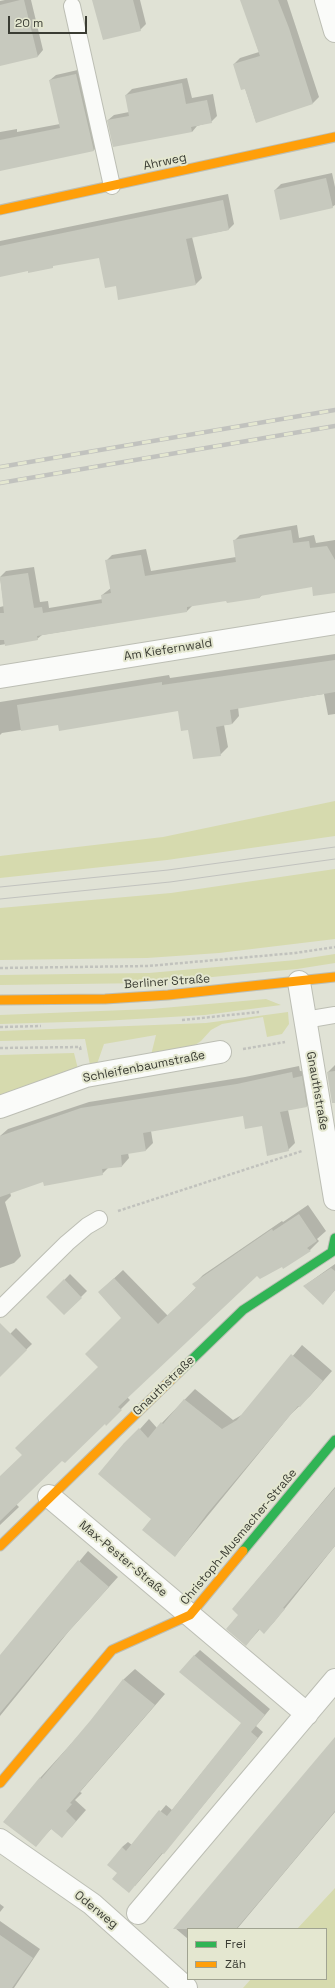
<!DOCTYPE html>
<meta charset="utf-8">
<style>
body{margin:0}
#map{position:relative;width:335px;height:1988px;overflow:hidden;background:#e0e2d5;font-family:"Space Grotesk",sans-serif}
canvas{display:block}
.legend{position:absolute;left:187px;top:1928px;width:140px;height:52px;box-sizing:border-box;background:#e4e7d0;border:1px solid #a0a391;margin:0;padding:5px 7px;list-style:none;font-size:12px;color:#3a3c33}
.legend li{display:flex;align-items:center;gap:8px;height:20px}
.legend b{width:20px;border:1px solid #a0a391}
.scale{position:absolute;left:8px;top:16px;width:79px;height:18px;box-sizing:border-box;border:2px solid #3a3c33;border-top:0;padding-left:5px;font-size:12px;line-height:14px;white-space:nowrap;color:#3a3c33;-webkit-text-stroke:3px #e4e7d0;paint-order:stroke}
</style>
<div id="map">
<canvas width="335" height="1988"></canvas>
<ul class="legend">
<li><b style="height:5px;background:#30b455"></b>Frei</li>
<li><b style="height:5px;background:#ff9f0a"></b>Zäh</li>
</ul>
<div class="scale">20 m</div>
</div>
<script>
const g = document.querySelector('canvas').getContext('2d');
g.lineJoin = 'round';
function fillPath(path, color) { g.fillStyle = color; g.fill(path, 'evenodd'); }
const toPath = rows => new Path2D(rows.map(r => 'M' + r).join(''));
function trace(path, color, width, dash) { g.strokeStyle = color; g.lineWidth = width; g.lineCap = dash ? 'butt' : 'round'; g.setLineDash(dash || []); g.stroke(path); }
function write(font, color, halo, rows, align = 'center') {
  g.font = font + ' "Space Grotesk",sans-serif'; g.lineWidth = 4; g.setLineDash([]); g.textBaseline = 'middle'; g.strokeStyle = halo; g.fillStyle = color; for (const [text, x, y, turn = 0] of rows) {
    g.save(); g.translate(x, y); g.rotate((+turn || 0) * Math.PI / 180); g.textAlign = isNaN(turn) ? turn : align; if (halo) g.strokeText(text, 0, 0); g.fillText(text, 0, 0); g.restore();
  }
}
fillPath(toPath([
 [335,801,335,836,167,860,0,878,0,856,163,837],
 [335,869,335,939,219,953,147,958,0,960,0,908,171,893],
 [335,954,335,963,297,969,149,983,0,985,0,975,149,973,296,960],
 [266,999,281,1005,205,1015,102,1021,0,1024,0,1015,151,1009],
 [288,1012,289,1024,282,1034,267,1037,263,1017,222,1024,211,1030,201,1041,189,1049,151,1055,156,1035,104,1044,97,1064,90,1065,85,1039,0,1041,0,1031,206,1023],
 [74,1053,78,1069,0,1097,0,1055],
 [335,1888,335,1988,243,1988,251,1979,326,1979,326,1929,297,1929]
]), '#d6daae');
fillPath(toPath([
 [5,0,31,0,43,50,38,56,0,63,0,1],
 [93,0,140,0,146,24,140,30],
 [241,0,287,0,319,97,313,103,256,122,245,88,234,64,240,58,259,52],
 [82,69,100,144,94,150,0,170,0,132,17,129,17,132,60,124,50,80,56,75],
 [187,78,192,98,213,94,217,116,211,122,197,126,192,132,108,120,114,115,129,112,126,95,132,89],
 [332,173,335,187,335,205,332,207,275,190,281,184],
 [228,194,234,224,228,230,192,237,202,278,196,284,119,298,117,285,100,256,0,276,0,241],
 [297,525,299,538,314,535,316,543,335,540,335,592,313,586,263,594,260,597,227,600,193,605,187,611,42,635,37,639,0,645,0,607,4,606,0,577,6,571,34,567,40,602,48,601,49,608,103,599,102,595,111,588,106,561,112,555,146,549,151,571,236,557,234,541,240,535],
 [335,654,335,714,328,715,324,694,238,707,239,716,232,724,224,725,228,747,220,755,189,729,179,710,59,724,2,733,0,735,0,702,169,675,170,678],
 [335,1065,335,1103,328,1072],
 [299,1066,300,1071,309,1070,314,1099,307,1106,288,1110,295,1143,288,1150,263,1125,244,1115,151,1131,153,1143,146,1150,128,1153,129,1158,122,1166,109,1167,102,1174,43,1181,10,1192,11,1196,5,1202,21,1256,14,1263,0,1268,0,1136,8,1129,89,1102,245,1077],
 [308,1205,326,1231,317,1239,319,1241,310,1250,284,1267,282,1266,257,1275,127,1397,130,1400,106,1424,105,1423,62,1459,16,1504,19,1507,0,1525,0,1477,23,1455,99,1367,122,1318,109,1283,123,1270,168,1316,197,1287,194,1284,203,1275,282,1221,283,1222],
 [335,1264,335,1290,323,1304,304,1286],
 [70,1274,87,1291,64,1314,48,1297],
 [16,1328,32,1344,0,1375,0,1344],
 [302,1345,332,1371,310,1396,291,1414,175,1556,152,1519,140,1429,149,1419,157,1428,195,1389,233,1420,245,1413],
 [335,1487,335,1546,274,1622,264,1632,260,1629,246,1645,240,1615,233,1609],
 [88,1551,118,1577,69,1631,0,1716,0,1656],
 [200,1650,270,1709,256,1726,263,1732,187,1825,135,1886,118,1873,122,1847,128,1842,132,1845,166,1805,172,1810,242,1723,194,1656],
 [135,1669,165,1694,80,1792,82,1793,75,1800,86,1810,72,1826,62,1836,52,1828,36,1845,40,1778,91,1722,124,1679],
 [335,1738,335,1812,237,1929,188,1929,188,1939,175,1928],
 [0,1904,4,1907,0,1912],
 [0,1921,40,1949,14,1988,0,1988]
]), '#0003');
fillPath(toPath([
 [20,0,24,0,38,57,0,66,0,5],
 [92,0,133,0,141,31,103,40],
 [240,0,278,0,289,28,313,104,256,123,245,89,241,90,233,64,260,56],
 [76,74,94,151,0,171,0,140,60,128,49,80],
 [182,83,186,104,207,100,212,123,191,127,192,132,113,147,107,120,129,116,125,95],
 [326,178,333,208,280,220,274,190],
 [223,200,229,230,186,239,196,285,118,300,116,286,105,288,99,258,53,266,53,268,28,273,28,271,0,277,0,246],
 [291,530,293,543,309,541,310,548,327,546,335,560,335,593,313,596,312,587,260,596,260,598,227,603,226,601,187,607,187,612,37,636,38,640,5,646,4,640,0,640,0,613,4,613,0,577,28,573,34,608,42,607,43,613,102,603,101,595,111,593,105,560,141,555,145,576,236,562,233,540],
 [335,660,335,692,230,710,232,724,216,727,221,756,193,759,188,730,181,731,178,711,59,731,58,725,21,731,17,705,162,682,162,685],
 [335,1071,335,1103,332,1103,327,1072],
 [292,1072,293,1078,302,1076,307,1107,280,1112,289,1151,267,1156,262,1126,245,1129,243,1116,143,1133,146,1151,121,1155,122,1167,102,1169,103,1175,44,1186,43,1182,0,1197,0,1136,81,1108,237,1084],
 [299,1214,317,1241,307,1248,311,1251,283,1269,282,1267,260,1279,257,1276,118,1407,122,1410,106,1426,105,1424,65,1463,62,1461,0,1521,0,1476,22,1455,15,1448,98,1367,85,1354,121,1318,98,1292,114,1278,158,1324,196,1288,192,1284,272,1229,273,1231],
 [331,1268,335,1271,335,1290,323,1305,303,1286],
 [64,1279,82,1298,64,1315,46,1297],
 [0,1323,27,1350,0,1377],
 [291,1354,323,1381,300,1407,298,1406,282,1425,207,1514,175,1557,142,1530,151,1519,98,1474,124,1443,139,1428,148,1438,161,1422,163,1424,184,1399,222,1429,237,1420],
 [335,1488,335,1546,283,1608,285,1609,264,1634,259,1629,246,1646,226,1629,238,1615,232,1609],
 [78,1560,109,1587,59,1642,0,1713,0,1655],
 [194,1655,265,1715,251,1732,258,1738,164,1854,162,1853,129,1893,112,1879,117,1873,107,1865,122,1847,126,1851,159,1810,167,1816,241,1723,179,1672],
 [123,1679,155,1705,70,1803,72,1804,66,1811,76,1821,62,1838,51,1829,36,1847,3,1822,40,1777,41,1779,90,1721],
 [335,1737,335,1811,281,1876,236,1929,173,1929],
 [0,1935,33,1958,12,1988,0,1988]
]), '#c7c9be');
const lane = toPath([
 [72,6,112,186],
 [305,1020,335,1015],
 [0,1309,67,1243,87,1226,99,1219]
]);
const street = toPath([
 [326,0,335,31],
 [0,677,335,623],
 [299,982,335,1199],
 [0,1107,86,1076,220,1052],
 [49,1496,307,1714],
 [0,1840,92,1904,186,1988],
 [138,1913,335,1680]
]);
const fast = toPath([
 [179,1372,243,1310,332,1252,335,1238],
 [243,1551,335,1440]
]);
const slow = toPath([
 [0,210,335,137],
 [0,1000,105,999,168,995,335,977],
 [0,1546,179,1372],
 [0,1783,112,1650,190,1615,243,1551]
]);
trace(lane, '#bcbeb4', 18);
trace(street, '#bcbeb4', 24);
trace(fast, '#bcbeb4', 11);
trace(slow, '#bcbeb4', 11);
trace(toPath([
 [0,968,148,966,295,953,335,947],
 [182,1020,259,1012],
 [0,1027,41,1026],
 [0,1048,80,1047,81,1052],
 [243,1049,285,1042],
 [118,1211,302,1151]
]), '#c1c2bd', 2.5, [3, 2]);
trace(lane, '#fafbf9', 16);
trace(street, '#fafbf9', 22);
trace(fast, '#30b455', 9);
trace(slow, '#ff9f0a', 9);
trace(toPath([
 [0,887,168,870,335,847],
 [0,899,170,882,335,859]
]), '#c1c2be', 1);
const rail = toPath([
 [0,467,335,410],
 [0,483,335,426]
]);
trace(rail, '#c1c2be', 4.5);
trace(rail, '#e4e7d0', 3, [9]);
write('12px', '#3a3c33', '#e4e7d0', [
 ["Ahrweg",165,162,-12],
 ["Am Kiefernwald",168,650,-9],
 ["Berliner Straße",167,982,-4],
 ["Schleifenbaumstraße",144,1067,-11],
 ["Gnauthstraße",317,1091,80],
 ["Gnauthstraße",164,1386,-44],
 ["Christoph-Musmacher-Straße",239,1537,-50],
 ["Max-Pester-Straße",123,1559,40],
 ["Oderweg",96,1910,39]
]);
</script>
